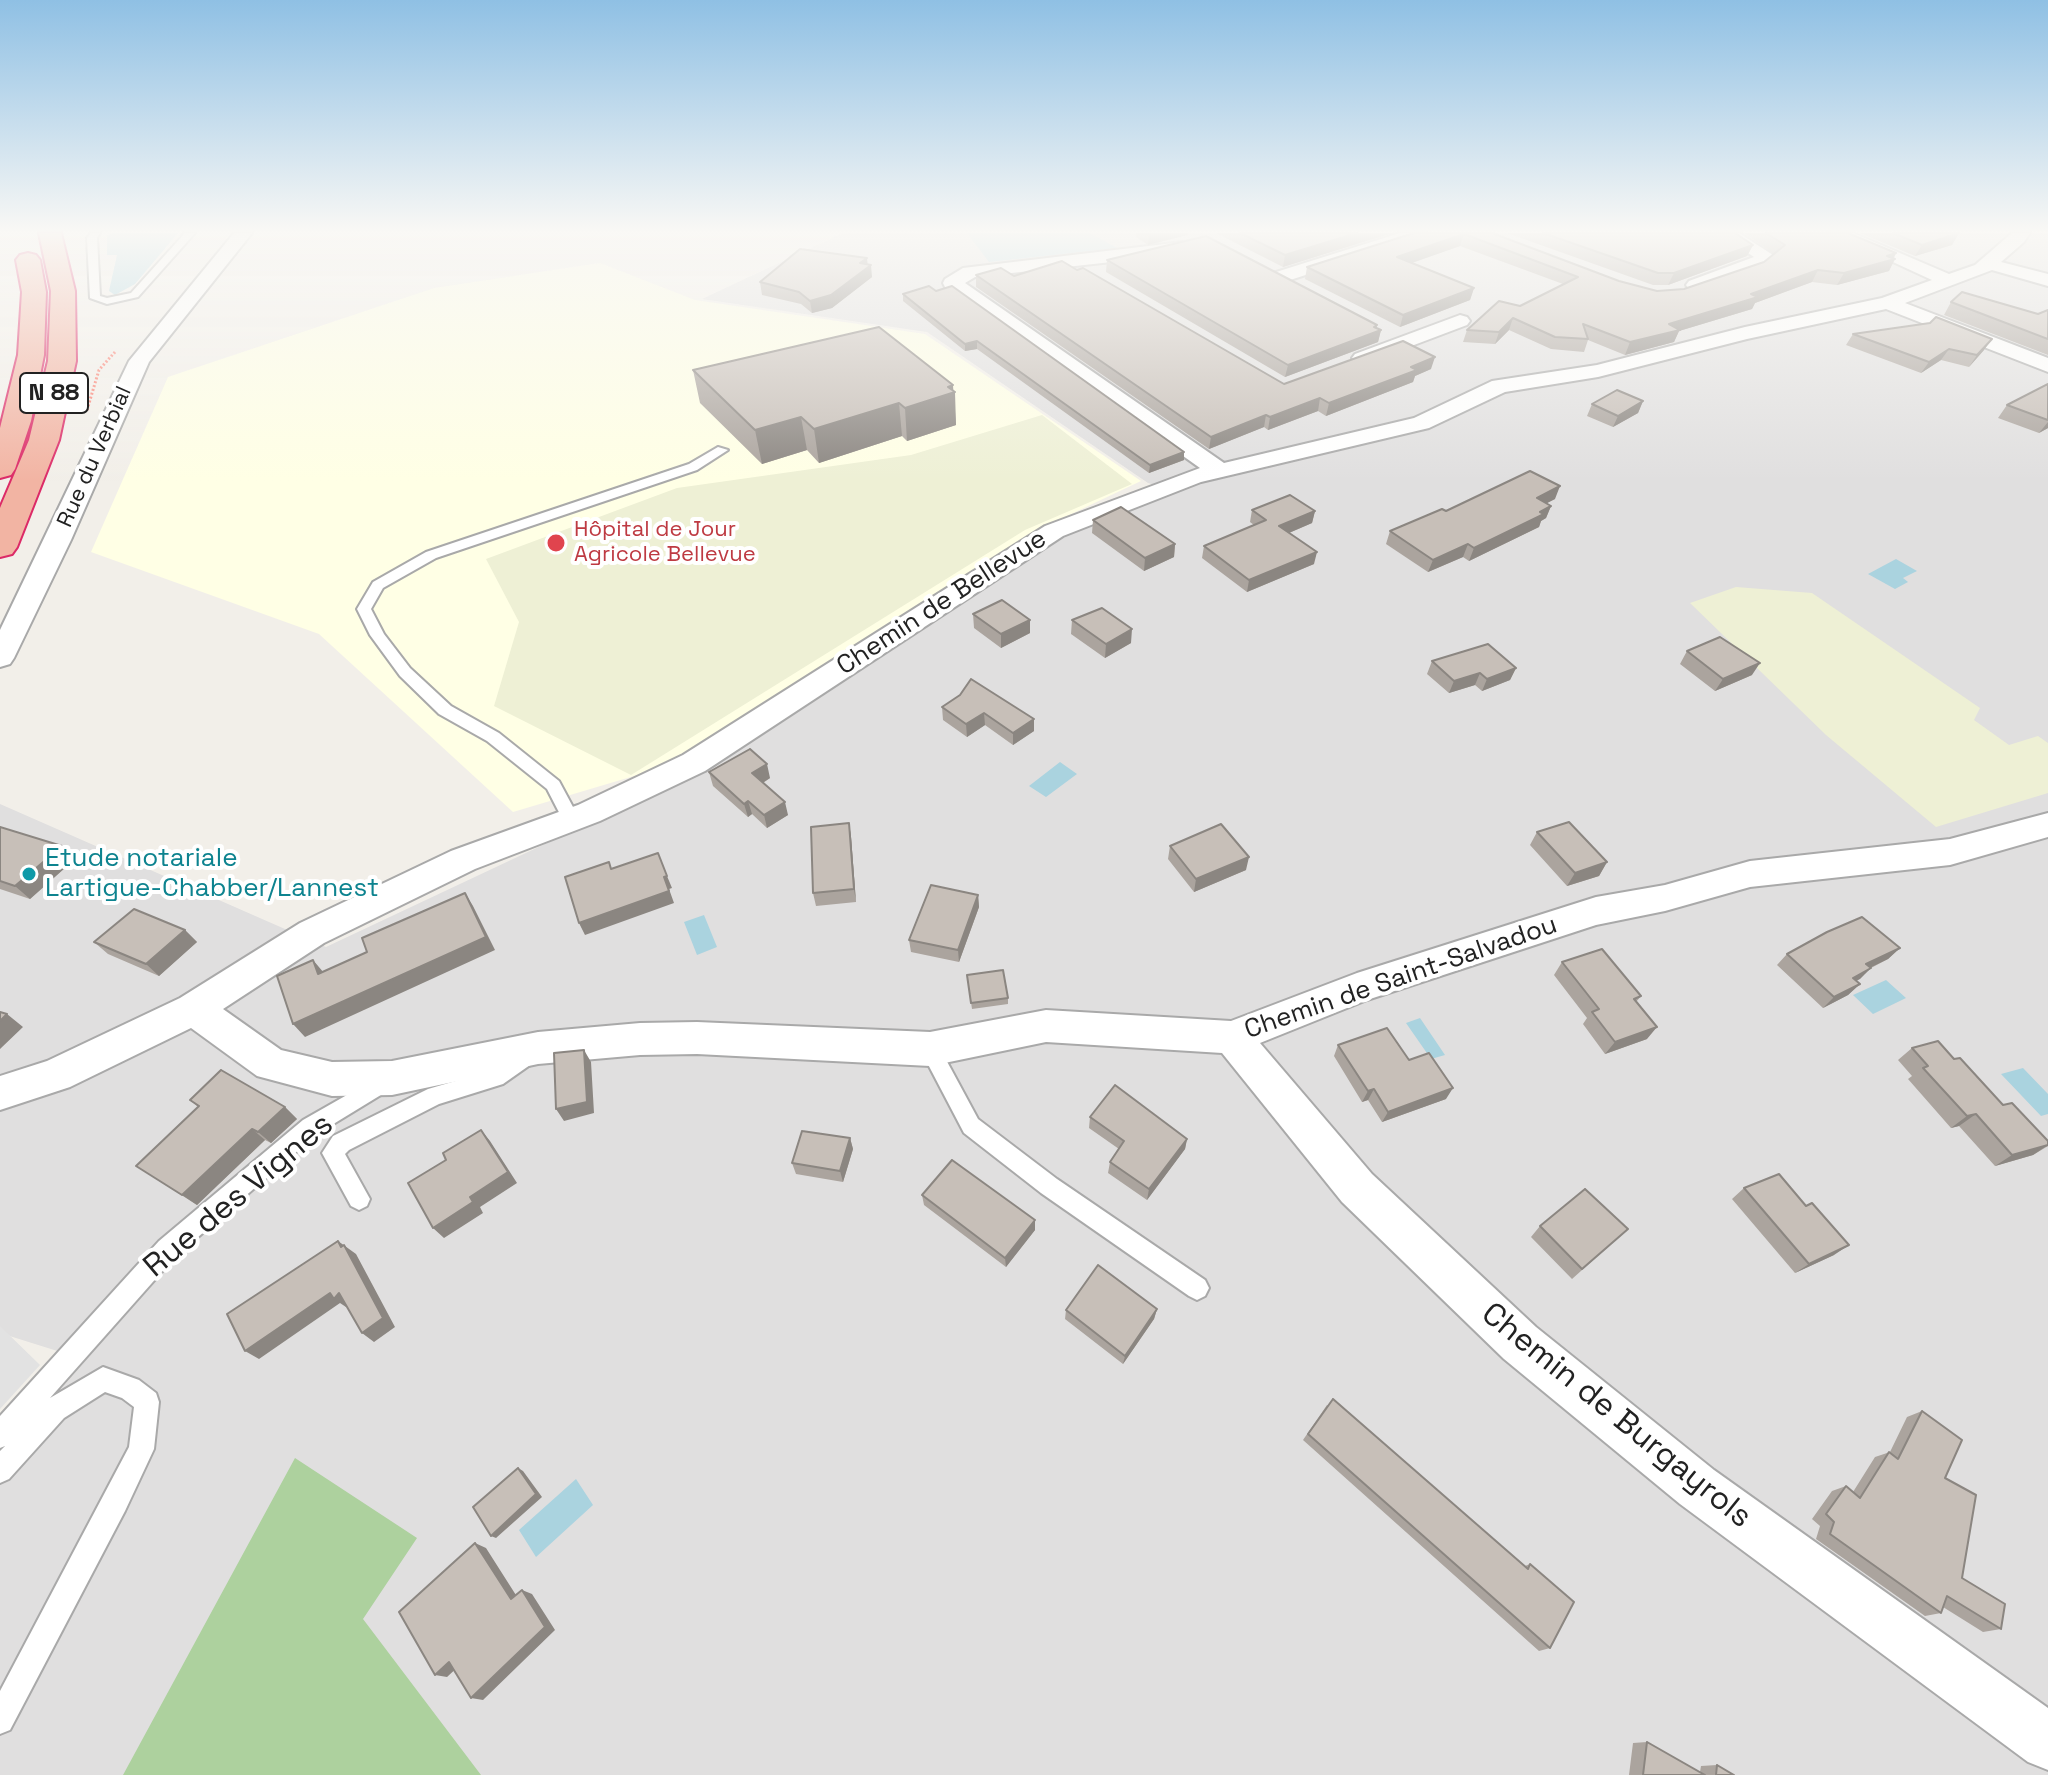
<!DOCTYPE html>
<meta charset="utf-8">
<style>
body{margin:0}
canvas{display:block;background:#f2efe9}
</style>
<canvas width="2048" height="1775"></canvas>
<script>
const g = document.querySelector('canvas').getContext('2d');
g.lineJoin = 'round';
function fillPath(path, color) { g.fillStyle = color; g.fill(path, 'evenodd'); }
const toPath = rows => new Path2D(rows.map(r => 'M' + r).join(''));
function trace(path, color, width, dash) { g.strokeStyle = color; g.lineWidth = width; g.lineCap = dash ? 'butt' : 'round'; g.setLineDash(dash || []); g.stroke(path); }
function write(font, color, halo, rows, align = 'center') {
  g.font = font + ' "Space Grotesk",sans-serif'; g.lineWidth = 8; g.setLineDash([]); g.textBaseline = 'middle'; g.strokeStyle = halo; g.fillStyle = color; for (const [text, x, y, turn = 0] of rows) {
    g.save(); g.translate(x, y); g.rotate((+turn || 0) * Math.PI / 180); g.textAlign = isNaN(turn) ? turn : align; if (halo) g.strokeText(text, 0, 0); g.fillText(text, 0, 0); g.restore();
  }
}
fillPath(toPath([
 [843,233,2048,233,2048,1775,0,1775,0,1459,86,1360,0,1333,0,804,326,947,698,772,1052,539,1179,492,1148,483,927,332,702,299]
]), '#e0dfdf');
fillPath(toPath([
 [600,263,695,300,925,334,1141,481,1031,533,671,765,513,812,319,634,91,552,168,377,434,288]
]), '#ffffe5');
fillPath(toPath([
 [1042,415,1132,484,1025,530,631,775,494,706,519,622,486,559,677,488,911,455],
 [1736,587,1812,593,1980,708,1974,720,2009,745,2038,736,2048,743,2048,793,1936,827,1826,735,1690,603]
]), '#eef0d5');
fillPath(toPath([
 [295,1458,417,1538,363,1619,481,1775,123,1775]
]), '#add19e');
fillPath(toPath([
 [0,1326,40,1365,0,1409]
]), '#e2e2e2');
fillPath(toPath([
 [112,233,178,233,135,284,115,295,109,291,117,255,107,255,107,236],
 [967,233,1090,233,1117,248,989,262],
 [1896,559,1917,571,1903,578,1908,582,1895,589,1868,574],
 [1060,762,1077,774,1046,797,1029,786],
 [704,915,717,947,697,955,684,922],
 [1886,980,1906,998,1873,1014,1853,995],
 [1420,1018,1445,1055,1431,1059,1406,1023],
 [2023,1068,2048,1094,2048,1114,2041,1116,2001,1074],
 [576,1479,593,1505,536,1557,519,1530]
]), '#aad3df');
const service = toPath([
 [91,233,100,233,97,238,100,296,107,298,131,293,185,233,195,233,138,297,107,304,90,298,87,238,91,233],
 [718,447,728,450,697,470,436,558,383,588,371,609,384,634,410,668,451,706,499,733,559,781,580,820,571,826,565,824,547,789,487,741,439,714,400,676,370,635,357,609,373,582,426,552,689,464,718,447],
 [930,1040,937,1043,978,1119,1057,1179,1205,1280,1209,1288,1205,1296,1197,1300,1189,1296,1041,1193,964,1133,920,1049,923,1043,930,1040],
 [523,1050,530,1053,533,1059,530,1065,503,1084,439,1104,349,1150,345,1154,370,1199,367,1206,359,1210,351,1206,322,1153,333,1136,428,1089,490,1071,523,1050],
 [382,1075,389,1078,392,1084,389,1090,317,1134,175,1257,50,1398,103,1367,139,1380,156,1393,159,1402,154,1449,125,1511,10,1730,0,1734,0,1691,129,1447,134,1407,122,1398,105,1392,64,1418,9,1479,0,1483,0,1451,5,1446,0,1448,0,1416,159,1241,303,1120,382,1075]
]);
const minor = toPath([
 [234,233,252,233,149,362,71,540,14,658,10,664,0,667,0,630,129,361,234,233],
 [1400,233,1426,233,1423,237,1287,281,1280,283,1271,277,1273,273,1400,233],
 [1718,233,1739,233,1776,257,1757,271,1703,289,1689,289,1686,285,1689,281,1754,257,1718,233],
 [1830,233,1853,233,1949,274,1975,265,2012,233,2030,233,2024,242,2001,262,2048,274,2048,286,1992,270,1905,303,2048,358,2048,372,1886,309,1747,339,1598,377,1505,392,1429,428,1201,482,1063,536,705,771,600,821,475,869,324,943,223,1009,281,1050,332,1062,392,1061,538,1032,640,1023,697,1022,930,1032,1046,1010,1231,1021,1357,973,1596,897,1665,885,1750,861,1950,839,2048,813,2048,837,1950,865,1750,887,1665,911,1596,925,1367,1000,1260,1043,1372,1174,1536,1327,1714,1470,2048,1708,2048,1770,2028,1762,1680,1504,1504,1359,1342,1202,1222,1053,1046,1042,930,1066,697,1054,640,1055,538,1064,392,1095,332,1096,257,1076,191,1028,70,1087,0,1110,0,1076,47,1061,180,998,300,923,451,851,578,805,683,755,1045,526,1200,468,945,287,943,283,945,279,963,268,1182,242,1185,246,1182,250,1148,258,975,277,965,283,1224,463,1414,418,1492,381,1597,365,1745,327,1882,298,1932,280,1830,233],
 [1460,315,1467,317,1470,321,1467,325,1369,362,1355,362,1352,358,1355,354,1460,315]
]);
const trunk = toPath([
 [39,233,61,233,75,291,76,361,59,440,17,547,12,554,0,557,0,508,29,440,48,361,51,291,39,233],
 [28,253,36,255,40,260,46,292,44,355,31,421,15,469,11,475,0,478,0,428,18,355,22,292,16,260,20,255,28,253]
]);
trace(service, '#a9a9a9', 4);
trace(minor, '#a9a9a9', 4);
trace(trunk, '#dc2a67', 4);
trace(toPath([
 [87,410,99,370,115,352]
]), '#fa8072', 3, [2, 2]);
fillPath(service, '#fff');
fillPath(minor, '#fff');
fillPath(trunk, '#f2b4a3');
fillPath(toPath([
 [1136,233,1188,233,1187,235,1148,245,1136,237],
 [1216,233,1392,233,1283,267],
 [1414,233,1492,233,1619,281,1657,291,1684,289,1764,262,1774,254,1744,233,1848,233,1896,253,1889,271,1837,285,1812,282,1755,303,1752,309,1679,331,1674,342,1625,355,1588,340,1584,352,1551,349,1509,330,1495,344,1463,342,1467,330,1520,306,1563,284,1460,246,1412,263,1474,288,1470,300,1400,327,1305,279,1307,267],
 [1507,233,1735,233,1753,245,1747,256,1668,285,1653,285],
 [1860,233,1959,233,1952,245,1915,256],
 [1107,260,1381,330,1378,342,1285,377,1106,272],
 [867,264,872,277,832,308,812,313,801,304,762,295,760,282],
 [976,275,1014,276,1284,384,1431,369,1415,376,1413,382,1326,416,1318,411,1268,430,1264,427,1209,449,976,287],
 [936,291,1184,460,1149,473,977,349,965,351,903,301,903,294],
 [1951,302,2038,314,2048,310,2048,355,1944,315],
 [1853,334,1984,350,1969,367,1941,360,1921,373,1846,345],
 [693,370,953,385,956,425,907,441,902,436,819,463,807,450,762,464,700,403],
 [2048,384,2048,428,2039,433,1998,418,2007,405],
 [1643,401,1638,413,1613,427,1587,416,1592,404],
 [1555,499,1546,503,1551,506,1546,518,1541,521,1539,527,1469,561,1463,557,1428,572,1386,544,1390,531,1446,511],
 [1252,510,1315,511,1312,523,1289,533,1314,564,1247,592,1202,558,1204,546,1254,525,1250,522],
 [1093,520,1175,544,1174,557,1144,571,1092,533],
 [973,614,1030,620,1030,633,1001,648,974,628],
 [1072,620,1131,643,1105,658,1071,634],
 [1687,651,1752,675,1715,691,1680,664],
 [1432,661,1516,668,1510,680,1482,691,1475,685,1449,693,1427,674],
 [960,695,1034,731,1013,745,985,725,967,737,943,720,942,707],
 [709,772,770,778,763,783,788,815,767,828,752,814,748,817,713,786],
 [849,823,851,837,856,902,816,906,813,893],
 [0,827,62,846,75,859,30,899,0,889],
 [1537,832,1607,862,1599,876,1567,886,1530,845],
 [1170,846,1246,870,1194,892,1168,859],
 [978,895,979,907,959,962,911,952,909,940],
 [185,930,197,942,159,976,108,954,94,942],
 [1900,948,1888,959,1871,968,1856,981,1860,984,1848,995,1823,1008,1777,965,1787,954],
 [1562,962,1641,996,1636,1002,1647,1039,1605,1054,1583,1024,1587,1018,1554,975],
 [967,975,1008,998,1008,1004,972,1009],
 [1338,1045,1409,1060,1446,1099,1382,1122,1368,1100,1362,1102,1334,1056],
 [1912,1048,1954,1059,2003,1105,2048,1141,2048,1146,2033,1155,1995,1166,1959,1126,1951,1128,1908,1079,1912,1076,1898,1060],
 [190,1100,285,1107,297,1119,271,1143,265,1140,197,1205,136,1166,198,1107],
 [1090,1117,1187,1139,1185,1149,1147,1200,1108,1173,1110,1162,1119,1149,1089,1128],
 [850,1138,853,1149,843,1182,796,1174,792,1163],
 [1744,1188,1834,1255,1795,1273,1732,1199],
 [922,1195,1035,1230,1006,1267,924,1205],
 [1540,1226,1628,1229,1572,1279,1531,1237],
 [1157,1309,1154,1319,1123,1364,1065,1319,1066,1310],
 [1327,1405,1525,1566,1530,1564,1550,1648,1539,1651,1303,1440],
 [1922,1411,1945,1478,1962,1578,2001,1629,1983,1632,1943,1607,1941,1613,1925,1616,1816,1539,1820,1526,1812,1519,1832,1491,1846,1486,1853,1492,1875,1457,1890,1452,1907,1417],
 [1647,1742,1700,1772,1701,1766,1717,1765,1734,1775,1629,1775,1633,1743]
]), '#aba49e');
fillPath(toPath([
 [1149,233,1188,233,1187,235,1148,245],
 [1357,233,1392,233,1283,267,1285,255],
 [1959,233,1952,245,1915,256,1922,245],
 [1464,234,1460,246,1394,269,1397,257],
 [1753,245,1747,256,1668,285,1674,273],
 [1896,253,1892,260,1895,259,1889,271,1837,285,1844,273],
 [867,258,868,268,871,265,872,277,832,308,812,313,810,301],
 [1818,270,1812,282,1755,303,1752,309,1679,331,1674,342,1625,355,1630,342,1669,324],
 [1474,288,1470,300,1400,327,1403,315],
 [1513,318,1509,330,1495,344,1499,332],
 [1377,325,1376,332,1381,330,1378,342,1285,377,1288,365],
 [1992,339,1984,350,1969,367,1977,355],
 [977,341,977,349,965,351,965,344],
 [1949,349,1941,360,1921,373,1929,362],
 [1435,357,1431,369,1415,376,1413,382,1326,416,1329,403],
 [953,385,953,392,955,392,956,425,907,441,905,408],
 [1320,398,1318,411,1268,430,1270,417],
 [1643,401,1638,413,1613,427,1618,416],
 [899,403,902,436,819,463,814,429],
 [1266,415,1264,427,1209,449,1211,437],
 [801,417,807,450,762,464,755,430],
 [2048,422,2048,428,2039,433],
 [1184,452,1184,460,1149,473,1150,465],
 [1560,486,1555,499,1532,511,1537,498],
 [1551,506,1546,518,1541,521,1539,527,1469,561,1474,548],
 [1315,511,1312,523,1277,538,1279,526],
 [1175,544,1174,557,1144,571,1145,558],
 [1468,544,1463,557,1428,572,1433,560],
 [1317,552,1314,564,1247,592,1249,580],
 [1030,620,1030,633,1001,648,1001,634],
 [1132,629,1131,643,1105,658,1106,644],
 [1760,663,1752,675,1715,691,1723,679],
 [1516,668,1510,680,1482,691,1487,679],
 [1480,673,1475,685,1449,693,1454,681],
 [984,713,985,725,967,737,966,724],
 [1034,719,1034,731,1013,745,1013,733],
 [767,764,770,778,756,787,752,773],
 [748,801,752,814,748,817,744,804],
 [785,802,788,815,767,828,764,815],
 [849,823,851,837,856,902,854,889],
 [62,846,75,859,30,899,15,886],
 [1249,857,1246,870,1194,892,1196,879],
 [1607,862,1599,876,1567,886,1575,873],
 [667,876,672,888,669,889,674,903,585,935,579,923],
 [465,893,473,906,495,950,305,1037,293,1024],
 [978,895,979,907,959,962,958,950],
 [185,930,197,942,159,976,146,964],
 [1900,948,1888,959,1855,975,1866,964],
 [313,960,324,973,318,974],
 [1871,968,1860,979,1841,989,1853,978],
 [1860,984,1848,995,1823,1008,1834,997],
 [7,1014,23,1027,0,1049,0,1021],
 [1657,1027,1647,1039,1605,1054,1615,1042],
 [584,1050,591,1062,594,1113,564,1121,556,1109],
 [1453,1088,1446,1099,1382,1122,1388,1112],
 [1374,1089,1368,1100,1362,1102,1368,1091],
 [285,1107,297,1119,271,1143,258,1132],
 [1976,1114,1959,1126,1951,1128,1967,1116],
 [252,1129,265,1140,197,1205,182,1195],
 [481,1130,490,1141,517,1183,480,1207,483,1213,444,1238,433,1228,470,1197],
 [850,1138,853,1149,843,1182,840,1171],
 [1187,1139,1185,1149,1147,1200,1149,1189],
 [2048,1145,2033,1155,1995,1166,2012,1155],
 [1035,1220,1035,1230,1006,1267,1005,1258],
 [338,1241,356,1254,395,1327,374,1342,362,1333,341,1247],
 [1849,1245,1834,1255,1795,1273,1809,1264],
 [330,1293,339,1293,351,1302,346,1307,340,1303,259,1359,245,1351],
 [1157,1309,1154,1319,1123,1364,1125,1356],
 [518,1468,523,1471,542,1497,496,1538,491,1536],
 [475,1543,486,1548,521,1603,511,1599],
 [522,1590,532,1594,555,1630,483,1700,471,1698],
 [449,1662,461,1664,447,1677,435,1675]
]), '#8b8681');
const building = toPath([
 [1240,233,1357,233,1285,255,1240,233],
 [1414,233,1492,233,1619,281,1657,291,1684,289,1764,262,1785,245,1766,233,1848,233,1896,253,1887,256,1895,259,1844,273,1818,270,1751,294,1758,297,1669,324,1680,330,1630,342,1583,324,1588,339,1555,337,1513,318,1499,332,1467,330,1499,301,1520,306,1578,277,1464,234,1397,257,1474,288,1403,315,1307,267,1414,233],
 [1543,233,1735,233,1753,245,1674,273,1658,273,1543,233],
 [1893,233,1959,233,1922,245,1893,233],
 [1206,236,1377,325,1374,327,1381,330,1288,365,1107,260,1206,236],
 [800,249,867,258,860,263,871,265,831,295,810,301,799,292,760,282,800,249],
 [1062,261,1077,270,1083,268,1284,384,1403,341,1435,357,1411,367,1417,370,1329,403,1320,398,1270,417,1266,415,1211,437,976,275,1001,268,1014,276,1062,261],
 [929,286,936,291,952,286,1184,452,1150,465,977,341,965,344,903,294,929,286],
 [1962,292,2038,314,2048,310,2048,339,1951,302,1962,292],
 [1936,317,1992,339,1977,355,1949,349,1929,362,1853,334,1930,323,1936,317],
 [879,327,953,385,948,387,955,392,905,408,899,403,814,429,801,417,755,430,693,370,879,327],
 [2048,384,2048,420,2007,405,2048,384],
 [1617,390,1643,401,1618,416,1592,404,1617,390],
 [1530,471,1560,486,1537,498,1551,506,1540,512,1544,514,1474,548,1468,544,1433,560,1390,531,1442,509,1446,511,1530,471],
 [1290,495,1315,511,1279,526,1317,552,1249,580,1204,546,1266,520,1252,510,1290,495],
 [1121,507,1175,544,1145,558,1093,520,1121,507],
 [1002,600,1030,620,1001,634,973,614,1002,600],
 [1102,608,1132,629,1106,644,1072,620,1102,608],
 [1720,637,1760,663,1723,679,1687,651,1720,637],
 [1488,644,1516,668,1487,679,1480,673,1454,681,1432,661,1488,644],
 [971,679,1034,719,1013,733,984,713,966,724,942,707,960,695,971,679],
 [750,749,767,764,752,773,785,802,764,815,748,801,744,804,709,772,750,749],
 [1569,822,1607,862,1575,873,1537,832,1569,822],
 [849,823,854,889,813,893,811,827,849,823],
 [1221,824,1249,857,1196,879,1170,846,1221,824],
 [0,827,62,846,15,886,0,881,0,827],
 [658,853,667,876,664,877,669,891,579,923,565,877,609,862,611,869,658,853],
 [931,885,978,895,958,950,909,940,931,885],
 [465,893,486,937,293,1024,277,976,313,960,318,974,367,952,362,938,465,893],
 [134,909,185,930,146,964,94,942,134,909],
 [1862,917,1900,948,1866,964,1871,968,1853,978,1860,984,1834,997,1787,954,1827,932,1862,917],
 [1602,949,1641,996,1634,999,1657,1027,1615,1042,1592,1012,1599,1009,1562,962,1602,949],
 [1003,970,1008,998,971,1003,967,975,1003,970],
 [0,1012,7,1014,0,1021,0,1012],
 [1387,1028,1409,1060,1429,1053,1453,1088,1388,1112,1374,1089,1368,1091,1338,1045,1387,1028],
 [1938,1041,1954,1059,1960,1058,2003,1105,2012,1103,2048,1141,2048,1145,2012,1155,1976,1114,1967,1116,1923,1068,1928,1066,1912,1048,1938,1041],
 [584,1050,587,1102,556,1109,554,1053,584,1050],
 [221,1070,285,1107,258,1132,252,1129,182,1195,136,1166,199,1106,190,1100,221,1070],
 [1115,1085,1187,1139,1149,1189,1110,1162,1124,1141,1090,1117,1115,1085],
 [481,1130,508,1172,470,1197,473,1202,433,1228,408,1183,446,1160,443,1153,481,1130],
 [802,1131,850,1138,840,1171,792,1163,802,1131],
 [952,1160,1035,1220,1005,1258,922,1195,952,1160],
 [1779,1174,1806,1206,1812,1203,1849,1245,1809,1264,1744,1188,1779,1174],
 [1585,1189,1628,1229,1582,1269,1540,1226,1585,1189],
 [338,1241,341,1247,344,1245,383,1318,362,1333,339,1293,334,1299,330,1293,245,1351,227,1314,338,1241],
 [1098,1265,1157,1309,1125,1356,1066,1310,1098,1265],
 [1333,1399,1528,1569,1530,1564,1574,1602,1550,1648,1308,1434,1333,1399],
 [1922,1411,1962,1440,1945,1478,1976,1495,1962,1578,2005,1604,2001,1629,1947,1596,1941,1613,1830,1534,1834,1522,1826,1514,1846,1486,1860,1498,1889,1452,1898,1459,1922,1411],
 [518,1468,536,1494,491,1536,473,1507,518,1468],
 [475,1543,511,1599,522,1590,545,1627,471,1698,449,1662,435,1675,399,1612,475,1543],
 [1647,1742,1705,1775,1643,1775,1647,1742],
 [1717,1765,1734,1775,1716,1775,1717,1765]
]);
fillPath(building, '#c7bfb8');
trace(building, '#8b8681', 2);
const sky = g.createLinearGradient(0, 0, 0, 481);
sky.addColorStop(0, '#8fc0e4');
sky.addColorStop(0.48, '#f9f8f5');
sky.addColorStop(1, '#f9f8f500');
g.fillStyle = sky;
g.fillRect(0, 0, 2048, 481);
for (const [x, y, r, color] of [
 [556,543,10,"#e0444e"],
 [29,874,8,"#0f9aa8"]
]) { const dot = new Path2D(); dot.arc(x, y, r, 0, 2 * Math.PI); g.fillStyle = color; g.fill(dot); trace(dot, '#fff', 3); }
write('22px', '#222', '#fff', [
 ["Rue du Verbial",95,457,-66]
]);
write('22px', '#be3a42', '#fff', [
 ["Hôpital de Jour",574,530],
 ["Agricole Bellevue",574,555]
], 'left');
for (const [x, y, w] of [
 [54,393,68]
]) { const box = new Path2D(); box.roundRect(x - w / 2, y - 20, w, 40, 6); g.fillStyle = '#fff'; g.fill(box); trace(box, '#222', 2); }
write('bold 24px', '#222', null, [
 ["N 88",54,393]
]);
write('26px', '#222', '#fff', [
 ["Chemin de Bellevue",942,603,-33],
 ["Chemin de Saint-Salvadou",1401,978,-19]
]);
write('26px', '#0d838f', '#fff', [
 ["Etude notariale",45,859],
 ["Lartigue-Chabber/Lannest",45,889]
], 'left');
write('32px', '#222', '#fff', [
 ["Rue des Vignes",239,1196,-40],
 ["Chemin de Burgayrols",1616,1416,39]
]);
</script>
